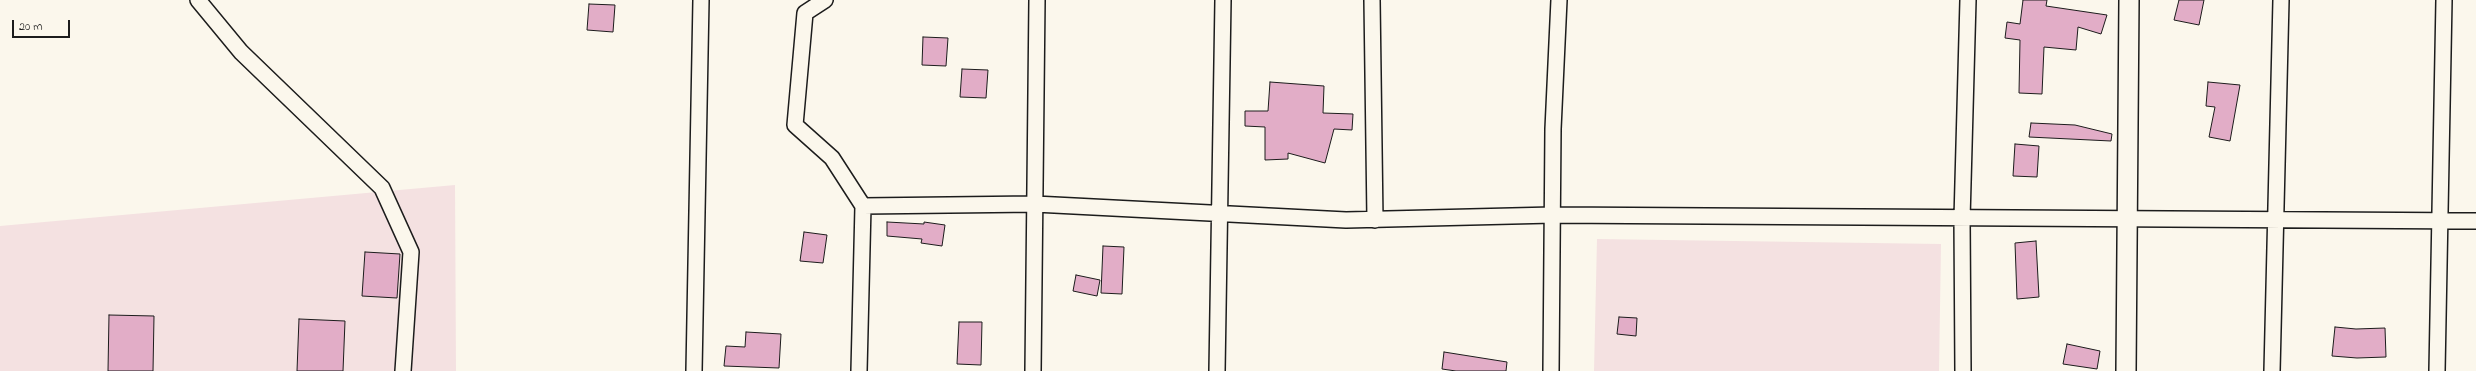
<!DOCTYPE html>
<style>
body{margin:0}
#map{position:relative;width:2476px;height:371px;overflow:hidden;background:#fbf7ec;font-family:"Indie Flower",sans-serif}
canvas{display:block}
.scale{position:absolute;left:12px;top:20px;width:58px;height:18px;box-sizing:border-box;border:2px solid #1c1c1c;border-top:0;padding-left:5px;font-size:12px;line-height:14px;white-space:nowrap;color:#1c1c1c;-webkit-text-stroke:3px #fbf7ec;paint-order:stroke}
</style>
<div id="map">
<canvas width="2476" height="371"></canvas>
<div class="scale">20 m</div>
</div>
<script>
const g = document.querySelector('canvas').getContext('2d');
g.lineJoin = 'round';
function fillPath(path, color) { g.fillStyle = color; g.fill(path, 'evenodd'); }
const toPath = rows => new Path2D(rows.map(r => 'M' + r).join(''));
function trace(path, color, width, dash) { g.strokeStyle = color; g.lineWidth = width; g.lineCap = dash ? 'butt' : 'round'; g.setLineDash(dash || []); g.stroke(path); }
fillPath(toPath([
 [455,185,456,371,0,371,0,226],
 [1597,239,1941,244,1939,371,1594,371]
]), '#f4e1e1');
const building = toPath([
 [2023,0,2047,0,2046,6,2107,15,2101,34,2078,27,2076,50,2044,47,2042,94,2019,93,2020,40,2005,38,2007,22,2020,24,2023,0],
 [2179,0,2204,0,2199,25,2174,20,2179,0],
 [589,4,615,5,613,32,587,30,589,4],
 [923,37,948,38,946,66,922,65,923,37],
 [962,69,988,70,986,98,960,97,962,69],
 [1270,82,1324,86,1323,113,1353,114,1352,130,1334,129,1325,163,1288,153,1288,159,1265,160,1265,127,1245,126,1245,111,1268,111,1270,82],
 [2208,82,2240,85,2230,141,2209,137,2215,107,2206,106,2208,82],
 [2031,123,2075,125,2112,134,2111,141,2029,137,2031,123],
 [2015,144,2039,146,2037,177,2013,176,2015,144],
 [887,222,924,224,924,222,945,225,942,246,921,243,922,239,887,236,887,222],
 [804,232,827,235,823,263,800,261,804,232],
 [2036,241,2039,297,2017,299,2015,243,2036,241],
 [1103,246,1124,247,1122,294,1101,293,1103,246],
 [365,252,400,254,397,298,362,296,365,252],
 [1076,275,1100,280,1097,296,1073,291,1076,275],
 [109,315,154,316,153,371,108,371,109,315],
 [1619,317,1637,318,1636,336,1617,334,1619,317],
 [299,319,345,321,343,371,297,371,299,319],
 [959,322,982,322,981,365,957,364,959,322],
 [2335,327,2356,329,2385,328,2386,357,2357,358,2332,356,2335,327],
 [746,332,781,334,779,368,724,366,726,346,745,347,746,332],
 [2067,344,2100,351,2097,369,2063,364,2067,344],
 [1444,352,1507,362,1506,371,1456,371,1442,369,1444,352]
]);
fillPath(building, '#e2adc7');
trace(building, '#1c1c1c', 1);
const minor = toPath([
 [198,0,241,52,382,188,411,252,403,371],
 [825,0,805,13,795,125,832,158,863,206,859,371],
 [1372,0,1375,220],
 [863,206,1035,204,1346,220,1553,215,2476,221],
 [694,371,701,0],
 [1033,371,1037,0],
 [1217,371,1223,0],
 [1551,371,1553,129,1559,0],
 [1963,371,1962,219,1968,0],
 [2272,371,2281,0],
 [2437,371,2444,0]
]);
const tertiary = toPath([
 [2126,371,2129,0]
]);
trace(minor, '#1c1c1c', 18);
trace(tertiary, '#1c1c1c', 22);
trace(minor, '#fbf7ec', 15);
trace(tertiary, '#fbf7ec', 19);
</script>
